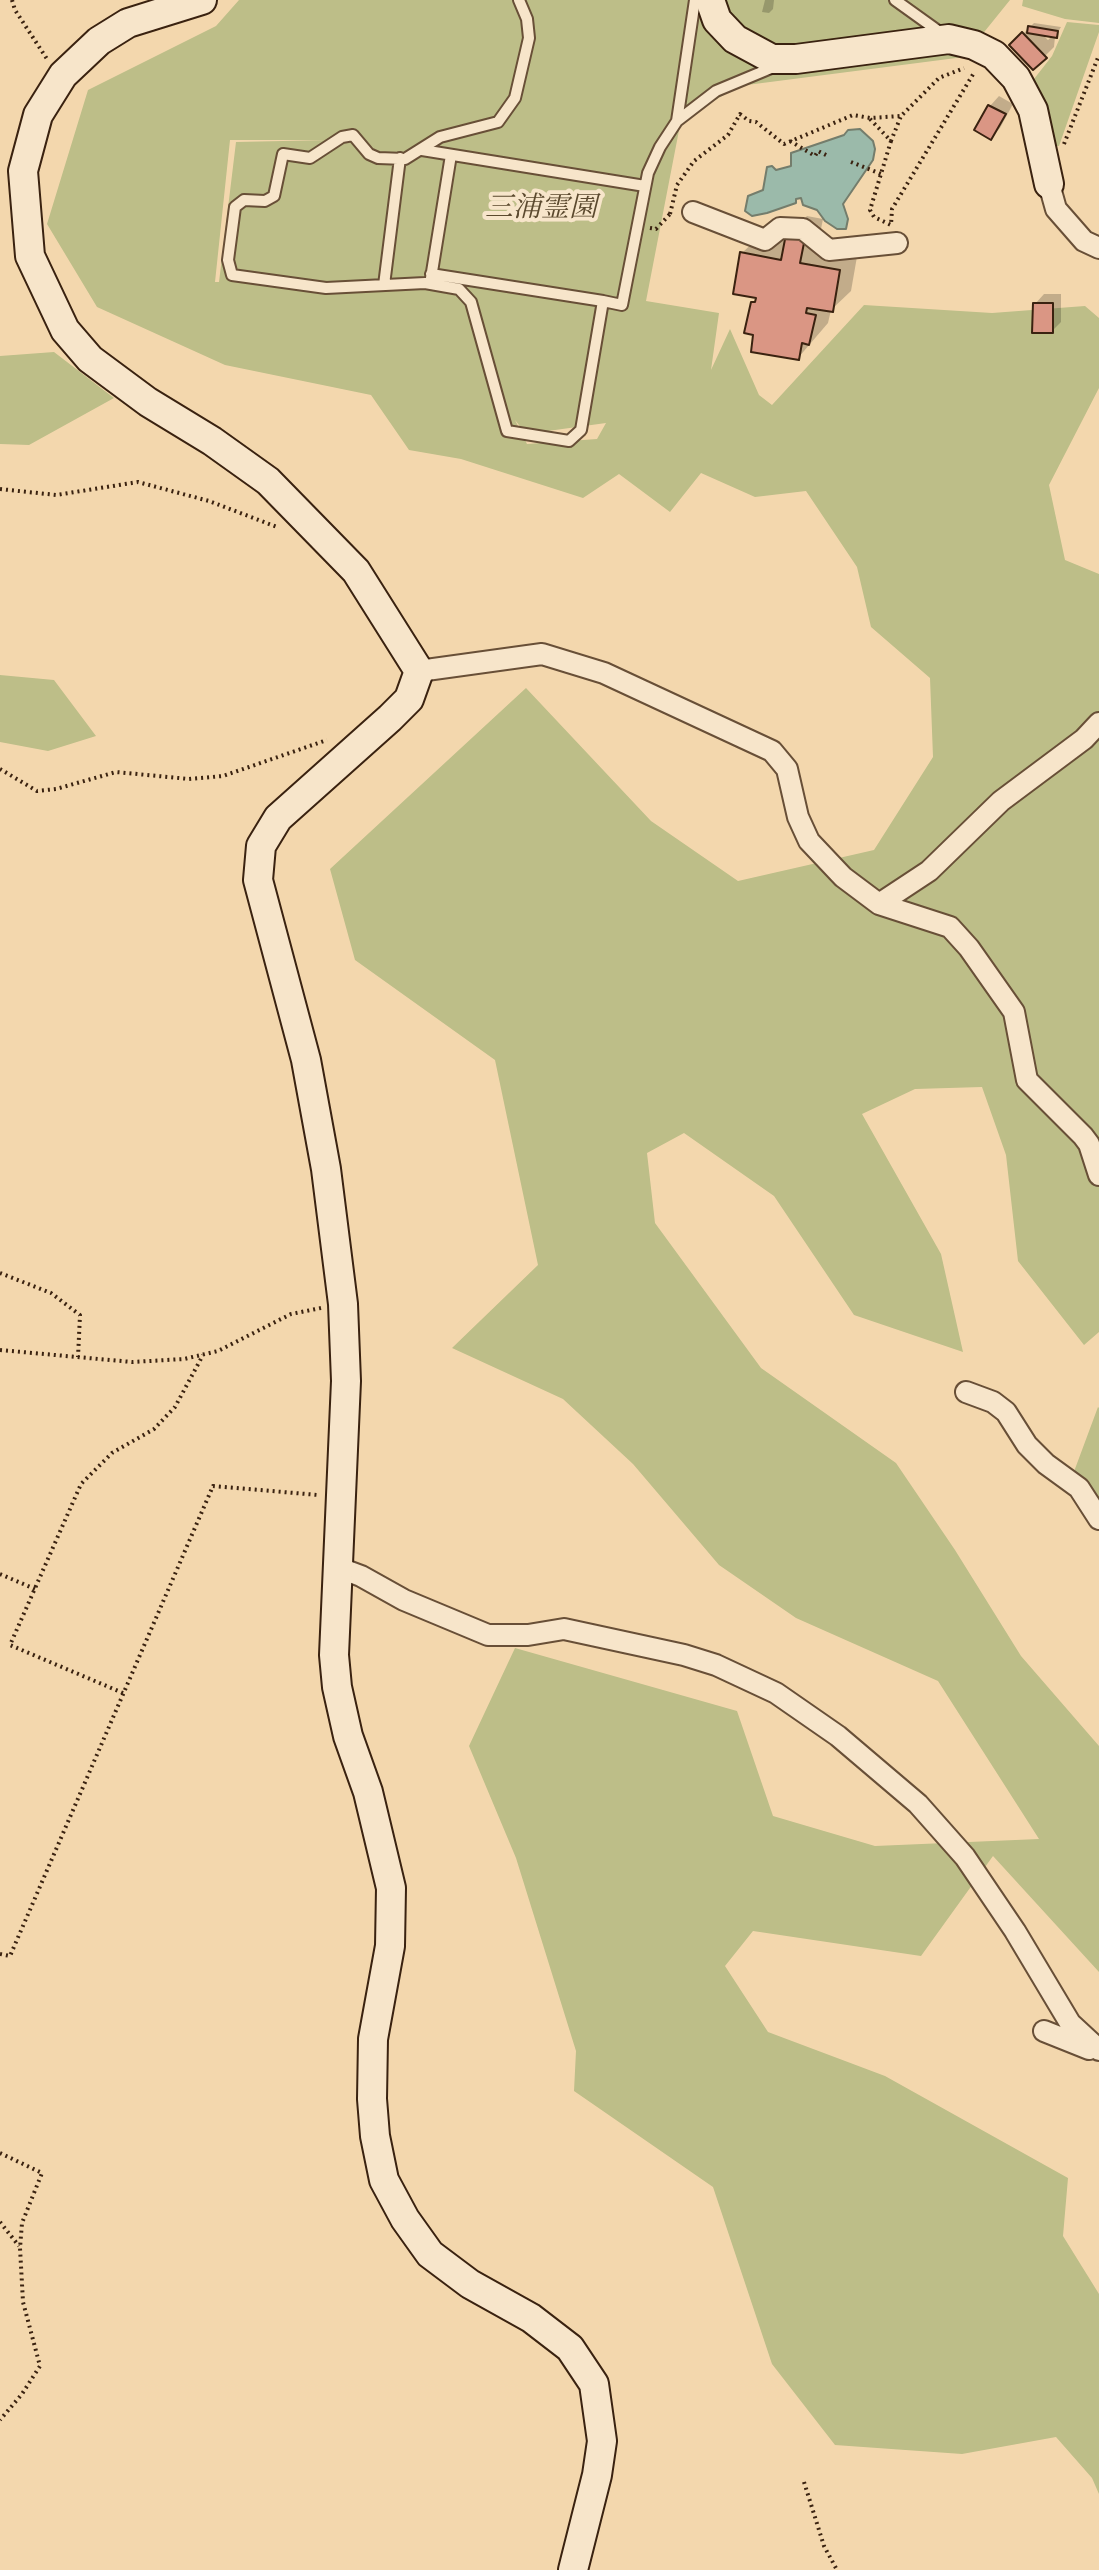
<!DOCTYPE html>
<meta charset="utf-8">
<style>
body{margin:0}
canvas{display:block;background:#f3d7ad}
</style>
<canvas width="1099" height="2570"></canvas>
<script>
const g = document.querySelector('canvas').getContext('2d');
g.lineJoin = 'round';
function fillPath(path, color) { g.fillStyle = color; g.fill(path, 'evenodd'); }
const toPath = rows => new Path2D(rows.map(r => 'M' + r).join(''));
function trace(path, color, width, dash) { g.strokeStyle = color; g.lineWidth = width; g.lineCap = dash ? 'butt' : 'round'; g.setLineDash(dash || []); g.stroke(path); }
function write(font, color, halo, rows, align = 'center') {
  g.font = font + ' "IM FELL English","Noto Serif JP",serif'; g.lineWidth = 8; g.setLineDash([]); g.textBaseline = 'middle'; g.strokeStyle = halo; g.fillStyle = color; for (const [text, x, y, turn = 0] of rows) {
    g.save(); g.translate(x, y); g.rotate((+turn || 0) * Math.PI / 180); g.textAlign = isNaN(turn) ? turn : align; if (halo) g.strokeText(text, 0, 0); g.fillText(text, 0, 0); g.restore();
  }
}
fillPath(toPath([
 [239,0,1010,0,964,57,739,86,681,120,646,301,719,313,711,370,730,329,759,395,772,405,864,305,992,313,1085,306,1099,318,1099,388,1049,485,1065,560,1099,574,1099,1332,1084,1345,1018,1261,1006,1155,982,1087,915,1089,862,1114,941,1254,963,1352,854,1315,774,1196,684,1133,647,1153,655,1223,761,1368,896,1463,955,1550,1021,1656,1099,1746,1099,1972,993,1856,921,1956,753,1931,725,1966,768,2032,885,2076,1068,2178,1063,2236,1099,2294,1099,2494,1092,2478,1056,2437,962,2454,835,2445,772,2364,713,2187,574,2091,576,2051,516,1858,469,1746,515,1648,737,1711,773,1816,875,1846,1039,1839,938,1681,796,1618,719,1565,633,1464,563,1399,452,1348,538,1265,495,1060,355,960,330,869,526,688,651,821,738,881,874,850,933,757,930,678,871,627,857,567,806,491,755,497,701,473,670,512,619,474,583,498,461,459,409,450,371,395,225,365,97,307,47,224,88,90,216,26],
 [230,140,330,140,236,142,219,282,215,282],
 [515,420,526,434,606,423,597,439,527,444],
 [1023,0,1099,0,1099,23,1065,19,1022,6],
 [1067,22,1099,25,1099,32,1059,146,1053,146,1034,79,1052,56],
 [54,352,114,398,29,445,0,444,0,356],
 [0,675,54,680,96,736,48,751,0,742],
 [1098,1407,1099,1408,1099,1530,1069,1485]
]), '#bdbe88');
const water = toPath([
 [860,129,873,141,875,149,873,160,843,204,848,219,846,229,837,229,825,221,817,210,803,205,801,198,796,199,796,203,767,213,752,216,745,211,748,196,763,190,767,167,772,166,776,170,791,166,791,153,844,135,848,130,860,129]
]);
fillPath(water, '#9bbaaa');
trace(water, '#747d6c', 2);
fillPath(toPath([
 [765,0,774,0,773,9,769,13,762,12],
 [1034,23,1061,27,1055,37,1054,47,1033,68,1012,45],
 [1041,33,1053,35,1048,40],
 [999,96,1013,104,1000,128,991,137,977,130,990,106],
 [807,216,823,219,818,244,858,251,851,291,831,310,828,323,798,358,753,303,758,297,742,253,762,234,788,235],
 [1044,294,1061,294,1061,322,1052,331,1035,304]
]), '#0003');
const building = toPath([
 [1028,26,1058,31,1057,38,1027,33,1028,26],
 [1022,32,1047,58,1033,70,1009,45,1022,32],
 [988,105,1006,114,991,140,974,130,988,105],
 [786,234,805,238,800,263,840,270,833,312,807,308,806,313,816,315,809,345,802,343,799,360,751,352,753,335,744,333,751,302,755,302,756,298,733,294,740,252,781,260,786,234],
 [1033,303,1053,303,1053,333,1032,333,1033,303]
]);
fillPath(building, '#da9684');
trace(building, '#3a2210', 2);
const lane = toPath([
 [519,0,527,19,529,38,515,98,498,122,440,137,405,159,378,158,369,154,353,135,342,137,310,158,283,154,274,196,265,201,244,200,235,207,228,260,232,275,326,288,425,283,459,289,471,302,507,431,569,441,581,430,603,301,622,305,648,173,660,147,677,121,716,91,776,66],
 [895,0,941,33],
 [677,121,695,0],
 [422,150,645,186],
 [431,274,603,301],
 [431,278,451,155],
 [384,285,400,158]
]);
const street = toPath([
 [1049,184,1056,209,1084,241,1099,248],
 [693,212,765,240,780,228,803,229,829,250,897,243],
 [419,671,542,654,604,673,772,751,787,769,798,817,809,841,843,877,879,904,950,927,969,948,1014,1012,1027,1080,1083,1136,1089,1144,1099,1175],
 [879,904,929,871,1001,801,1084,739,1099,723],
 [966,1392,993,1402,1006,1412,1027,1445,1046,1464,1079,1488,1099,1519],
 [337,1567,361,1576,404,1600,488,1635,528,1635,564,1629,684,1655,716,1665,776,1693,838,1736,918,1804,965,1857,1015,1931,1070,2023,1099,2050],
 [1044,2031,1089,2049]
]);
const secondary = toPath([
 [202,0,128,23,99,41,63,75,38,115,23,171,30,256,65,330,90,359,148,402,212,441,268,481,356,571,419,671,409,699,390,718,278,818,261,846,258,880,306,1060,326,1169,343,1304,346,1381,334,1655,337,1687,348,1736,368,1792,391,1888,390,1946,373,2039,372,2099,375,2136,384,2180,405,2219,430,2254,470,2284,531,2318,570,2348,594,2384,602,2441,597,2475,573,2570],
 [710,0,717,20,735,39,772,59,796,59,949,39,974,45,994,55,1016,78,1033,110,1049,184]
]);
trace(lane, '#684f37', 14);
trace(street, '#684f37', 24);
trace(secondary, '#3a2210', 32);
trace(toPath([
 [12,0,15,10,47,59],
 [870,119,891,141,901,116],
 [790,141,815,156,818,151,828,156],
 [891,141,870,210,874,217,891,225,892,209,975,71],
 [1064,144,1099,55],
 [851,162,881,174],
 [670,214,677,185,694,161,728,135,740,114,749,121,756,122,784,144,853,115,870,118,901,116,939,78,964,68],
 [650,228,656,229,670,214],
 [0,489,56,495,138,482,209,501,277,527],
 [0,769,37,791,56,789,116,772,189,779,223,776,327,740],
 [0,1273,51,1293,80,1315,78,1357],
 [0,1350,132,1362,184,1359,218,1351,291,1314,321,1308],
 [0,1574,35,1589],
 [123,1693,10,1645,81,1484,112,1453,154,1429,175,1407,203,1355],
 [0,1954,10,1956,213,1486,318,1495],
 [0,2153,42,2173,22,2223,20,2248,23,2302,40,2366,22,2394,0,2420],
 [0,2222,19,2246],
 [804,2482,824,2546,837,2570]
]), '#3a2210', 4, [2, 4]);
trace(lane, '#f7e5ca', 10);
trace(street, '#f7e5ca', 20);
trace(secondary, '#f7e5ca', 28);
write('italic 28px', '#5b492e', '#f7e5ca', [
 ["三浦霊園",541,210]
]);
</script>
